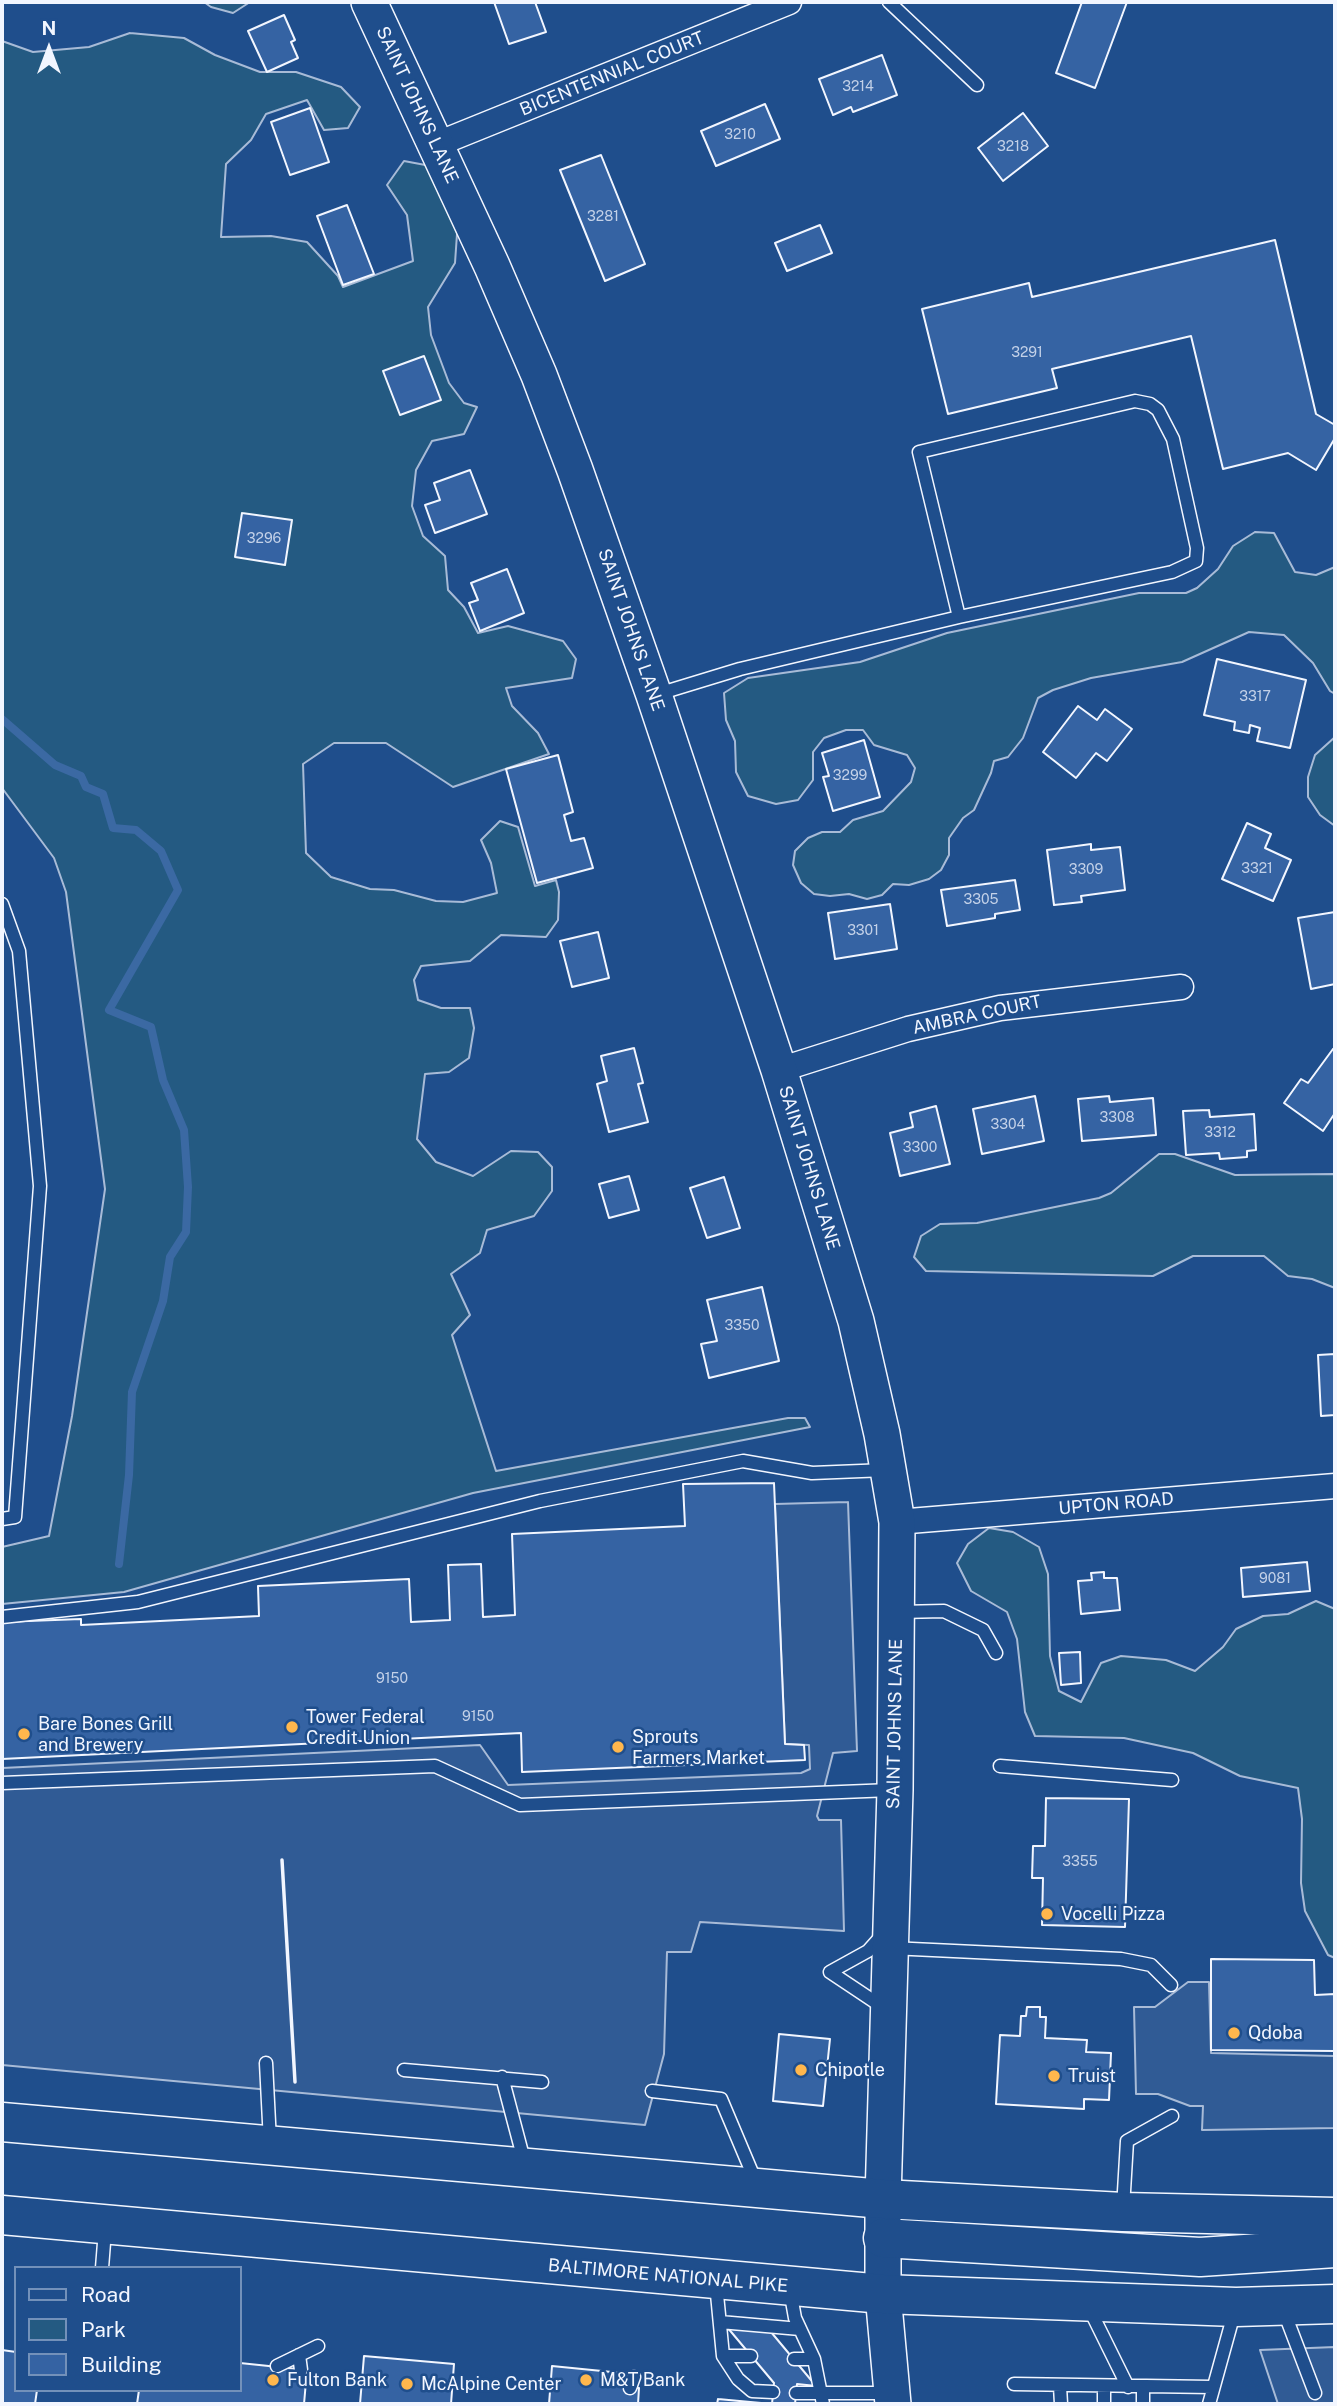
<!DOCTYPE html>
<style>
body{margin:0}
#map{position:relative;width:1337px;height:2406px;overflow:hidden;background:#1f4e8c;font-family:"Public Sans",sans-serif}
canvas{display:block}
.frame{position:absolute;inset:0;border:4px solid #f2f6ff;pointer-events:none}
.legend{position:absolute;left:14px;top:2266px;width:228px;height:126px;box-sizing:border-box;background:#1f4e8c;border:2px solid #7391ba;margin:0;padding:9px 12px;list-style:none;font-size:21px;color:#f2f6ff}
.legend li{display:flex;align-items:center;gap:14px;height:35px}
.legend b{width:35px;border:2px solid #7391ba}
.north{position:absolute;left:14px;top:14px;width:70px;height:70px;-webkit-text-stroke:5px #1f4e8c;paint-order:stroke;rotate:0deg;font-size:19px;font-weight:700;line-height:28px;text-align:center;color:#f2f6ff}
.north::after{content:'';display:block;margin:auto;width:24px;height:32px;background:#f2f6ff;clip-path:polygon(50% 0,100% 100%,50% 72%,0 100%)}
</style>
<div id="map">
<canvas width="1337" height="2406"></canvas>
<div class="frame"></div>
<ul class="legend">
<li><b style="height:9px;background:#1f4e8c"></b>Road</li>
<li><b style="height:19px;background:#245a82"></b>Park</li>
<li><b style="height:19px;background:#3563a3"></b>Building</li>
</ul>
<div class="north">N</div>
</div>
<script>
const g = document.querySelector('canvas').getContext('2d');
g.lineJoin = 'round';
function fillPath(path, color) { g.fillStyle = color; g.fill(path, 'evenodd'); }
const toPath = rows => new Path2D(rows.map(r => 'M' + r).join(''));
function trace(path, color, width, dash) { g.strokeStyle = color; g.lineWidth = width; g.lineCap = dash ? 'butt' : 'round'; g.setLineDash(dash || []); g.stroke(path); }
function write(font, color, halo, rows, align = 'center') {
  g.font = font + ' "Public Sans",sans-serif'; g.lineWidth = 5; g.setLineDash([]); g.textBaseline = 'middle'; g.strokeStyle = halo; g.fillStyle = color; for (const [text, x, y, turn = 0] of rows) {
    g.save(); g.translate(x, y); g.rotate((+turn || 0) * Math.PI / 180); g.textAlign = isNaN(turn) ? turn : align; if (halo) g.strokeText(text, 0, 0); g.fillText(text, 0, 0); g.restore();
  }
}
const green = toPath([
 [204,2,250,2,233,13,211,7,204,2],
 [130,33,184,38,215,55,260,72,296,72,341,87,360,107,348,128,324,130,307,100,266,114,251,140,226,164,221,237,271,236,307,242,338,276,343,287,413,261,407,215,387,185,404,161,436,167,454,204,457,234,455,263,428,307,431,335,449,383,464,403,477,407,464,434,432,441,416,470,412,506,423,536,445,556,448,590,464,607,478,633,508,626,563,641,576,659,572,678,506,688,512,706,538,733,549,754,453,787,386,743,334,743,303,764,306,853,331,877,370,889,394,890,436,901,463,902,497,893,491,863,481,840,500,821,518,827,535,886,556,880,559,892,558,920,546,937,501,935,470,961,421,966,414,980,418,1000,441,1008,470,1008,474,1028,469,1058,449,1072,425,1074,417,1139,436,1162,473,1176,511,1151,538,1152,552,1167,552,1191,534,1216,487,1230,480,1253,451,1274,470,1315,452,1335,496,1471,788,1418,805,1418,810,1427,473,1493,124,1592,2,1604,2,1547,49,1536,72,1416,105,1189,66,892,54,858,2,788,2,41,33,52,89,47,130,33],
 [1255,532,1274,533,1295,572,1316,575,1335,567,1335,694,1330,691,1313,663,1284,635,1249,632,1182,662,1091,678,1053,690,1038,698,1023,738,1008,757,994,761,991,773,974,810,963,818,949,838,949,855,941,870,929,879,909,885,893,884,882,895,867,899,849,894,830,896,814,894,801,883,793,865,795,851,808,838,822,832,840,832,853,820,883,811,911,782,915,768,907,755,874,745,863,730,846,730,824,738,813,752,813,780,798,800,776,804,748,796,736,772,735,741,726,720,724,693,748,678,860,662,947,633,1139,593,1186,593,1197,588,1218,569,1233,546,1255,532],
 [1335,737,1335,826,1320,815,1308,797,1308,777,1315,755,1335,737],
 [1159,1154,1175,1154,1235,1175,1335,1174,1335,1288,1312,1279,1288,1276,1264,1256,1193,1256,1153,1276,926,1271,914,1257,921,1236,940,1224,977,1223,1099,1198,1111,1193,1159,1154],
 [989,1528,1013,1532,1039,1547,1048,1574,1050,1656,1059,1691,1081,1702,1101,1663,1121,1656,1166,1660,1195,1671,1223,1647,1236,1629,1263,1616,1288,1614,1316,1601,1335,1609,1335,1958,1328,1955,1305,1911,1301,1883,1302,1819,1298,1788,1240,1776,1193,1753,1124,1738,1035,1736,1025,1712,1017,1639,1007,1612,971,1591,957,1563,968,1544,989,1528]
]);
fillPath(green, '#245a82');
trace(green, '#a8bbd7', 2);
const parking = toPath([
 [848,1502,857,1751,833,1753,817,1816,819,1820,841,1820,844,1931,700,1922,691,1952,667,1952,664,2054,645,2125,2,2065,2,1768,480,1745,508,1785,801,1773,810,1769,809,1745,785,1744,775,1504,848,1502],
 [1188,1982,1209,1982,1211,2053,1335,2056,1335,2128,1202,2130,1203,2106,1190,2106,1158,2094,1136,2094,1134,2007,1155,2007,1188,1982],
 [1335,2347,1335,2404,1278,2404,1260,2350,1335,2347]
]);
fillPath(parking, '#305b95');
trace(parking, '#a8bbd7', 2);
trace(toPath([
 [2,719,55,765,81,776,86,787,103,794,113,828,136,830,161,851,178,890,109,1010,151,1027,163,1080,184,1130,188,1187,186,1232,170,1257,163,1301,132,1392,129,1475,119,1564]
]), '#3b69a3', 8);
const building = toPath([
 [494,2,535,2,546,32,509,44,494,2],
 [1082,2,1127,2,1095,88,1056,73,1082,2],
 [284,15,295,40,291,42,298,58,267,72,248,31,284,15],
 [882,55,897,95,853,112,851,107,833,115,819,79,882,55],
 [765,104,780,139,716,166,701,131,765,104],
 [310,108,329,162,290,175,271,122,310,108],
 [1023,113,1048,146,1003,181,978,148,1023,113],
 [601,155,645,264,605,281,560,170,601,155],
 [347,205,374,274,343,285,317,216,347,205],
 [820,225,832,253,787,271,775,243,820,225],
 [1275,240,1316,414,1335,425,1335,438,1316,470,1288,453,1223,469,1191,336,1052,369,1057,388,948,414,922,309,1029,283,1032,297,1275,240],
 [424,356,441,400,400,415,383,371,424,356],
 [470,470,487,514,435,533,425,505,440,500,434,483,470,470],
 [242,513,292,520,285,565,235,557,242,513],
 [507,569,524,613,480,631,469,603,478,600,471,583,507,569],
 [1217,659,1306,680,1290,748,1257,741,1260,728,1250,725,1249,733,1234,730,1235,722,1204,715,1217,659],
 [1078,706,1097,720,1105,709,1132,729,1107,761,1096,753,1076,778,1043,752,1078,706],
 [864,740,880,797,833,811,823,777,829,776,822,753,864,740],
 [558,755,573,812,564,815,571,841,584,838,593,868,537,883,506,769,558,755],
 [1247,823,1271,834,1265,848,1291,860,1273,901,1222,879,1247,823],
 [1091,844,1091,850,1120,847,1125,890,1081,896,1082,902,1054,905,1047,850,1091,844],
 [1015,880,1020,910,995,914,995,918,947,926,941,890,1015,880],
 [890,904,897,949,835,959,828,913,890,904],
 [1335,912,1335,984,1311,989,1298,918,1335,912],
 [598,932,609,978,572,987,560,941,598,932],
 [634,1048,643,1083,638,1084,648,1122,609,1132,597,1084,607,1081,601,1056,634,1048],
 [1333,1049,1335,1051,1335,1113,1323,1131,1284,1103,1301,1079,1308,1083,1333,1049],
 [1035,1096,1044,1141,982,1154,973,1109,1035,1096],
 [1109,1096,1110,1102,1153,1098,1156,1135,1082,1141,1078,1099,1109,1096],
 [936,1106,950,1164,900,1176,890,1133,913,1127,910,1113,936,1106],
 [1209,1110,1210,1117,1254,1114,1256,1150,1247,1151,1247,1157,1220,1159,1219,1153,1186,1155,1183,1111,1209,1110],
 [629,1176,639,1210,609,1218,599,1184,629,1176],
 [724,1177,740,1228,707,1238,690,1188,724,1177],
 [762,1287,779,1361,709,1378,701,1344,717,1341,707,1300,762,1287],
 [1335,1354,1335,1415,1321,1416,1318,1355,1335,1354],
 [774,1483,785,1744,804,1745,805,1760,522,1772,521,1733,2,1759,2,1622,81,1619,81,1625,259,1616,258,1586,409,1579,411,1622,450,1620,448,1565,481,1564,483,1617,515,1615,512,1534,685,1526,683,1484,774,1483],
 [1307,1562,1310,1591,1243,1597,1241,1568,1307,1562],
 [1104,1572,1104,1578,1117,1578,1120,1610,1081,1614,1078,1581,1092,1580,1091,1573,1104,1572],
 [1080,1652,1081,1683,1061,1685,1059,1653,1080,1652],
 [1046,1798,1129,1799,1125,1927,1042,1925,1043,1878,1032,1878,1033,1846,1045,1846,1046,1798],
 [1211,1959,1314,1960,1315,1995,1335,1994,1335,2051,1211,2050,1211,1959],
 [1027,2007,1040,2007,1040,2017,1046,2017,1045,2038,1087,2040,1086,2052,1111,2053,1109,2100,1084,2099,1084,2109,996,2104,1000,2035,1020,2036,1021,2016,1026,2016,1027,2007],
 [779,2034,830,2039,823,2106,773,2101,779,2034],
 [727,2327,771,2332,816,2386,797,2384,795,2404,772,2404,774,2383,727,2327],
 [2,2350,16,2352,16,2390,37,2390,35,2404,2,2404,2,2350],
 [364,2356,454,2364,451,2404,360,2404,364,2356],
 [240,2363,307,2370,304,2404,137,2404,139,2390,240,2390,240,2363],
 [552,2366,622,2373,621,2387,639,2388,638,2404,549,2404,552,2366],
 [718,2399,772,2404,717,2404,718,2399]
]);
fillPath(building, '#3563a3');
trace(building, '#f2f6ff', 2);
const lane = toPath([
 [889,2,977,85],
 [658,694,740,669,959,617,919,452,1135,401,1150,404,1158,410,1173,439,1197,548,1196,561,1172,572,959,617],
 [2,904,19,951,40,1186,15,1517,2,1519],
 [899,1612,944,1611,983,1630,996,1653],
 [2,1617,138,1602,540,1501,743,1461,812,1473,886,1470],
 [1000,1766,1172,1780],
 [2,1783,435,1766,520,1805,891,1790],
 [884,1933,868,1951,830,1972,884,2008],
 [891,1948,1121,1959,1151,1965,1171,1985],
 [266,2063,270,2142],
 [404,2070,542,2082],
 [502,2077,525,2164],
 [652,2091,721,2099,756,2182],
 [1123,2208,1127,2141,1172,2116],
 [102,2268,105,2230],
 [716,2284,723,2356,738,2379,752,2391,773,2392],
 [790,2290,795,2318,814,2359,794,2359],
 [1088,2306,1128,2387],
 [1283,2309,1315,2393],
 [720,2322,800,2329],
 [299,2355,301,2370],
 [723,2356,751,2356],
 [814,2359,823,2404],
 [277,2366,318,2346],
 [1014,2384,1212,2387],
 [1060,2386,1061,2404],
 [1104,2387,1104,2404],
 [1143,2387,1143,2404],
 [630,2388,634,2377],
 [796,2393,890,2393],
 [1209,2404,1235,2310]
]);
const street = toPath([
 [435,145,789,2],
 [779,1070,908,1029,1000,1008,1181,987],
 [897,1522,1335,1486]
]);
const secondary = toPath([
 [369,2,492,266,539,375,575,470,654,695,779,1070,856,1321,882,1434,897,1522,895,1790,883,2199,883,2294,893,2404]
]);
const primary = toPath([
 [2,2122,883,2199,1123,2212,1335,2217],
 [2,2215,883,2294,1236,2307,1335,2304],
 [883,2238,1200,2257,1335,2248]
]);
trace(lane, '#f2f6ff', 15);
trace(street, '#f2f6ff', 27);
trace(secondary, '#f2f6ff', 38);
trace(primary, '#f2f6ff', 41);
trace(lane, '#1f4e8c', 12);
trace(street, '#1f4e8c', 24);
trace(secondary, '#1f4e8c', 35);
trace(primary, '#1f4e8c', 38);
trace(toPath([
 [282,1860,295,2082]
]), '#f2f6ff', 3.5);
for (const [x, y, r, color] of [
 [292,1727,7,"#ffb74d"],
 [24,1734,7,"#ffb74d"],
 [618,1747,7,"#ffb74d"],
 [1047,1914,7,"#ffb74d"],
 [1234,2033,7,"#ffb74d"],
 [801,2070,7,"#ffb74d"],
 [1054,2076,7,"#ffb74d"],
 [273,2380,7,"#ffb74d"],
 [586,2380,7,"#ffb74d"],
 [407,2384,7,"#ffb74d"]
]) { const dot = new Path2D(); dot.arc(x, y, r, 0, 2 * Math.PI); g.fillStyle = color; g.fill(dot); trace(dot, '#1f4e8c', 2.5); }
write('14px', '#c3d1e8', null, [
 ["3214",858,87],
 ["3210",740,135],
 ["3218",1013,147],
 ["3281",603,217],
 ["3291",1027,353],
 ["3296",264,539],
 ["3317",1255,697],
 ["3299",850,776],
 ["3321",1257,869],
 ["3309",1086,870],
 ["3305",981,900],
 ["3301",863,931],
 ["3308",1117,1118],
 ["3304",1008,1125],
 ["3312",1220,1133],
 ["3300",920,1148],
 ["3350",742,1326],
 ["9081",1275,1579],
 ["9150",392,1679],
 ["9150",478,1717],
 ["3355",1080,1862]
]);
write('18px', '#f2f6ff', '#1f4e8c', [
 ["BICENTENNIAL COURT",612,74,-22],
 ["SAINT JOHNS LANE",417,105,65],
 ["SAINT JOHNS LANE",631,630,71],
 ["AMBRA COURT",977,1015,-12],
 ["SAINT JOHNS LANE",809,1168,73],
 ["UPTON ROAD",1116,1504,-5],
 ["SAINT JOHNS LANE",895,1724,-89],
 ["BALTIMORE NATIONAL PIKE",668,2276,5]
]);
write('18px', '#f2f6ff', '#1f4e8c', [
 ["Tower Federal",306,1717],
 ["Credit Union",306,1738],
 ["Bare Bones Grill",38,1724],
 ["and Brewery",38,1745],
 ["Sprouts",632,1737],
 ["Farmers Market",632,1758],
 ["Vocelli Pizza",1061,1914],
 ["Qdoba",1248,2033],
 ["Chipotle",815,2070],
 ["Truist",1068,2076],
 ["Fulton Bank",287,2380],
 ["M&T Bank",600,2380],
 ["McAlpine Center",421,2384]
], 'left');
</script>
